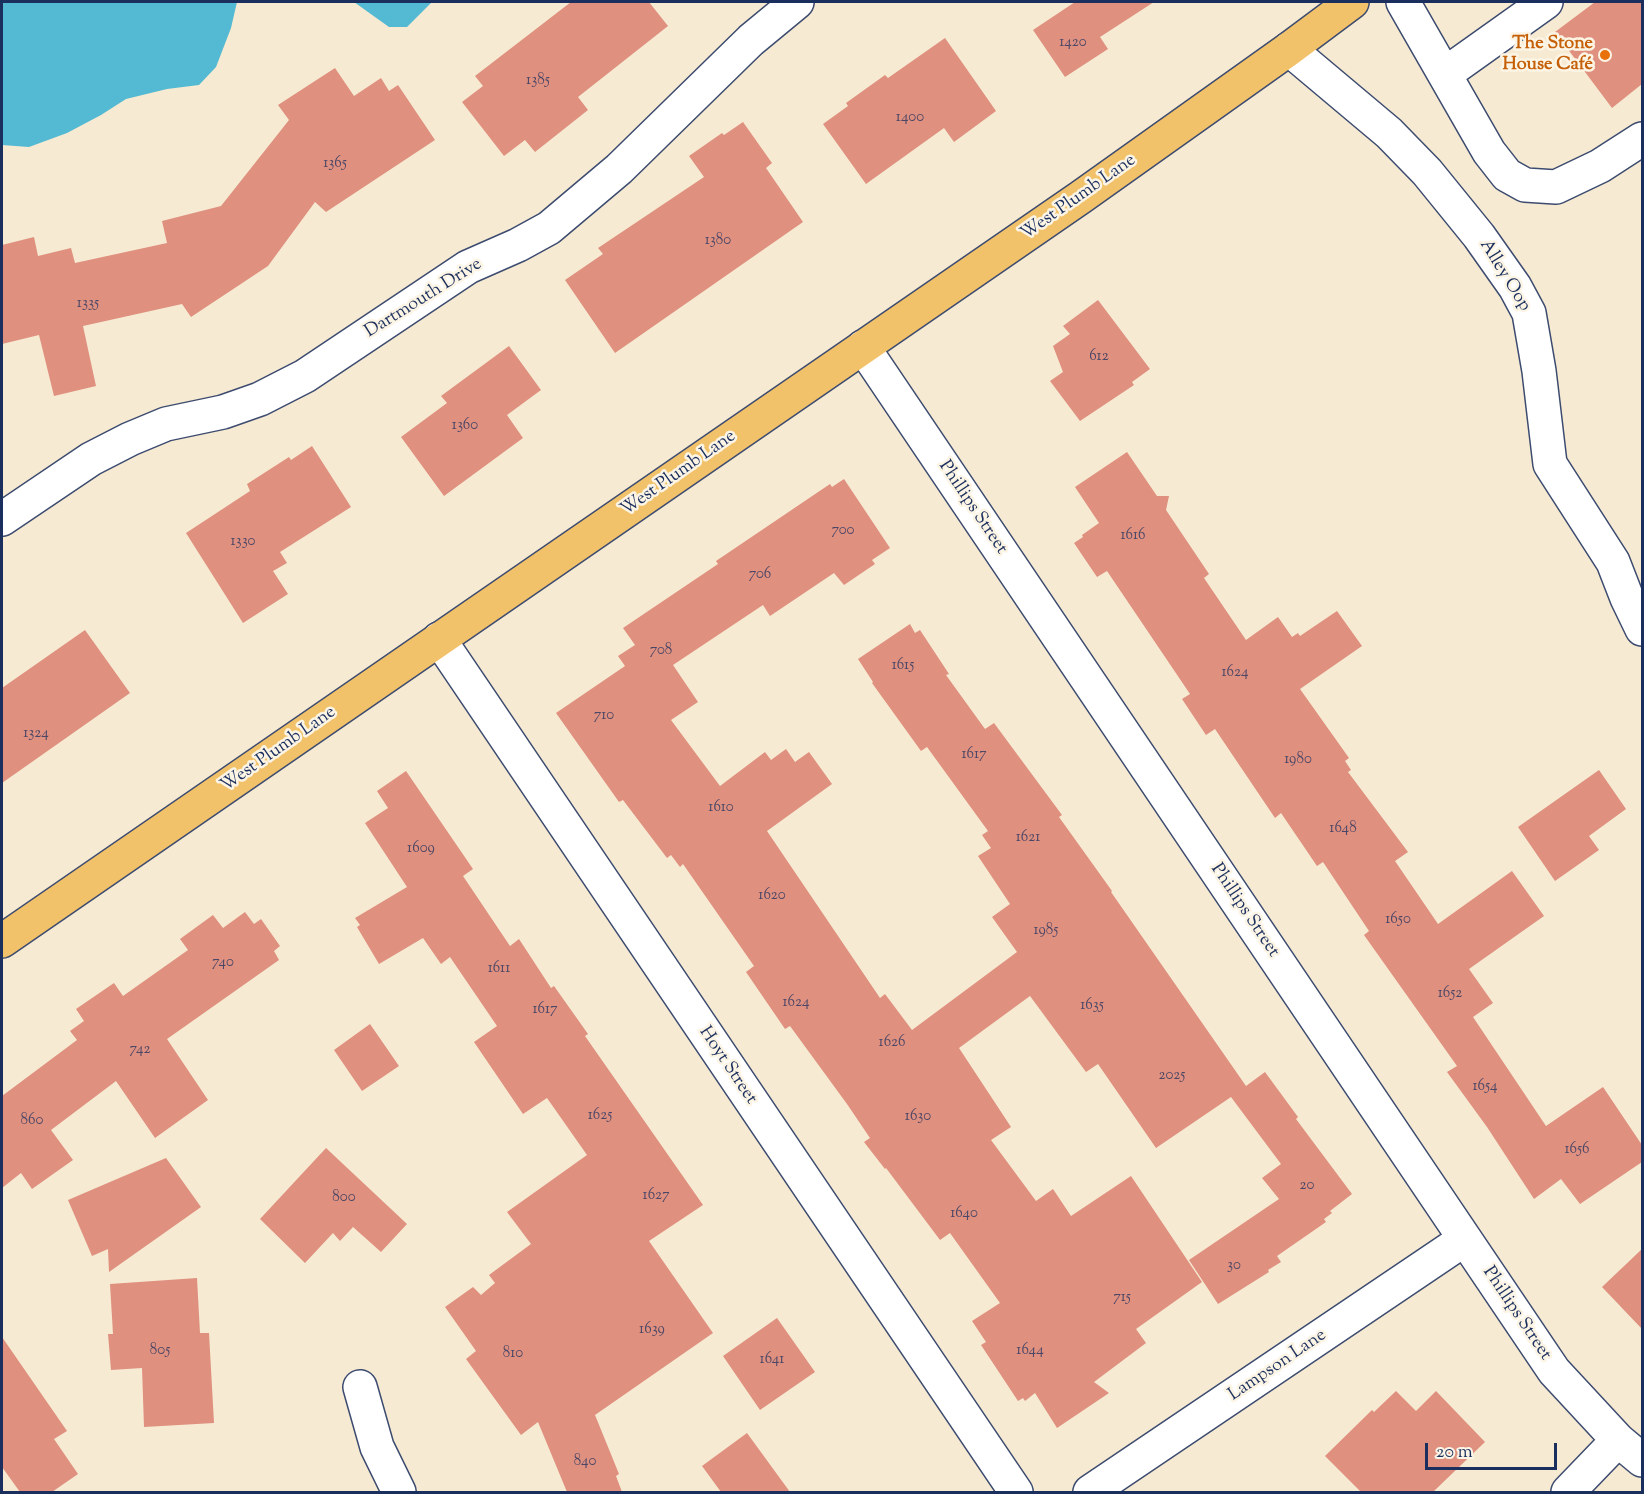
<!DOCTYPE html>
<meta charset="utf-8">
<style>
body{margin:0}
#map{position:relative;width:1644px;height:1494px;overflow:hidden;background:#f6ead2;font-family:"Sorts Mill Goudy",serif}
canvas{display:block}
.frame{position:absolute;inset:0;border:3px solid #1b2f5e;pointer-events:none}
.scale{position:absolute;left:1425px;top:1443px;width:132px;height:27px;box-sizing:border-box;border:3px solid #1b2f5e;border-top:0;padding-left:8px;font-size:18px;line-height:21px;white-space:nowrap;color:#1b2f5e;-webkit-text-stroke:4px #fcf5e5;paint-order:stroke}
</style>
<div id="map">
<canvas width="1644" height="1494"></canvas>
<div class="frame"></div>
<div class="scale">20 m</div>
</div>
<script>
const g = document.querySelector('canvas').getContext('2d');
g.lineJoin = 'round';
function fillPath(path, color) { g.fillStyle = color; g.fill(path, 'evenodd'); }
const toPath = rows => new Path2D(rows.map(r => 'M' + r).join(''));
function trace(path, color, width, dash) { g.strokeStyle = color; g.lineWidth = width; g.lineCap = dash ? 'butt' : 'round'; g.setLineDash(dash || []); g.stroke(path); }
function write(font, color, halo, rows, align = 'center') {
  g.font = font + ' "Sorts Mill Goudy",serif'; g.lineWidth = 5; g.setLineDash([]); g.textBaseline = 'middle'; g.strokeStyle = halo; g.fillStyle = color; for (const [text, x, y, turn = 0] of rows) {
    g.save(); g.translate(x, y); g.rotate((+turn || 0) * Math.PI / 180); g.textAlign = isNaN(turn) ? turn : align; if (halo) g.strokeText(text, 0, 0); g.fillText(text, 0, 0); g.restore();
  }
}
fillPath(toPath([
 [2,2,237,2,231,28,216,67,199,85,167,89,126,99,101,115,67,133,29,147,2,145],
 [354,2,432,2,407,27,389,27]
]), '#54b9d2');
fillPath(toPath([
 [571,2,649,2,668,26,578,97,588,110,535,152,525,140,504,156,462,102,483,86,475,76],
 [1075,2,1154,2,1100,37,1108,49,1065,77,1033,30],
 [1595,2,1642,2,1642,84,1612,108,1555,32],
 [945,38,996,111,954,142,944,128,866,184,823,124,848,106,846,103,885,75,888,78],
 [335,68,354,96,381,78,389,91,398,85,435,140,326,212,315,202,268,266,191,317,182,304,83,326,96,386,54,396,39,335,2,344,2,245,34,237,38,256,71,248,75,263,167,243,162,221,221,206,289,120,278,105],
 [743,122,772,163,766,168,803,222,615,353,565,280,603,254,598,248,704,177,689,156,722,133,724,135],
 [1098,300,1150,369,1132,382,1134,385,1080,421,1050,381,1063,372,1053,346,1070,334,1063,326],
 [509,346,541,390,507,415,523,438,444,496,401,437,447,403,441,396],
 [312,446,351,507,280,552,287,563,273,571,288,594,243,623,186,533,250,491,247,484,289,457,291,460],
 [1127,452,1157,496,1169,496,1166,510,1209,574,1204,578,1246,640,1278,617,1292,637,1298,633,1300,636,1337,611,1362,646,1300,689,1349,758,1345,761,1351,770,1348,772,1408,852,1395,861,1438,924,1512,871,1544,916,1469,969,1493,1003,1473,1017,1546,1126,1603,1087,1642,1145,1642,1162,1580,1204,1561,1179,1534,1199,1487,1127,1447,1072,1457,1066,1364,935,1369,931,1323,862,1317,866,1281,813,1275,818,1215,729,1206,735,1182,699,1190,694,1107,571,1097,577,1074,543,1083,537,1082,535,1099,523,1075,487],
 [844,479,890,548,872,560,875,564,844,585,834,573,770,616,763,605,673,665,698,702,671,720,720,786,765,752,771,760,786,749,795,762,809,752,832,784,767,831,880,998,885,994,912,1030,1017,952,992,917,1010,904,978,856,991,848,982,835,988,831,927,747,921,751,872,683,873,682,858,659,910,624,915,633,920,630,949,674,946,675,985,729,994,723,1062,815,1059,817,1112,891,1111,892,1246,1086,1265,1072,1298,1117,1296,1119,1352,1194,1330,1211,1332,1213,1324,1219,1326,1222,1277,1256,1281,1262,1268,1270,1269,1272,1218,1304,1189,1260,1279,1199,1262,1178,1281,1164,1231,1097,1156,1148,1098,1064,1086,1072,1030,996,959,1048,1011,1127,991,1140,1036,1201,1053,1189,1071,1216,1131,1176,1202,1282,1136,1329,1146,1343,1094,1382,1109,1393,1057,1428,1035,1393,1025,1401,1023,1398,1018,1401,981,1345,986,1342,972,1321,1000,1303,950,1233,940,1240,886,1168,885,1169,864,1142,870,1138,847,1104,790,1026,785,1029,746,972,754,966,683,864,680,867,671,855,667,858,623,800,619,802,556,713,625,666,618,656,635,645,623,628,718,564,716,561,830,484,832,487],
 [85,630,130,693,2,783,2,688],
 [1599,770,1626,809,1589,836,1599,850,1555,881,1518,827],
 [406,771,473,869,463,876,510,946,519,939,551,988,554,986,588,1034,585,1036,703,1205,649,1241,713,1333,595,1415,619,1474,616,1476,622,1492,567,1492,538,1422,521,1435,466,1359,476,1351,445,1307,473,1287,481,1295,495,1283,489,1275,531,1244,507,1212,587,1155,547,1098,523,1114,474,1042,497,1026,450,957,441,964,423,938,379,964,357,927,360,925,355,918,407,887,365,823,388,808,377,791],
 [245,912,254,924,261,919,280,946,274,951,279,960,167,1039,208,1100,155,1138,116,1081,51,1130,73,1160,32,1189,21,1173,2,1188,2,1096,77,1040,70,1031,84,1021,76,1009,114,983,123,996,188,950,180,939,213,915,223,928],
 [370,1024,399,1066,362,1091,334,1050],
 [326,1148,407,1224,381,1252,353,1227,340,1241,333,1233,305,1263,260,1219],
 [166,1158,201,1207,109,1272,108,1249,92,1256,68,1200],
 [1642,1249,1642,1329,1602,1287],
 [197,1278,200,1333,209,1333,214,1423,144,1427,142,1368,111,1370,108,1334,113,1334,110,1284],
 [777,1318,815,1372,760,1410,723,1356],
 [2,1337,67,1431,54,1439,78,1474,52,1492,20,1492,2,1467],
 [1396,1391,1416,1411,1436,1391,1485,1442,1433,1492,1361,1492,1325,1456,1372,1410,1374,1412],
 [747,1433,790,1492,721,1492,702,1466]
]), '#df907f');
const minor = toPath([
 [1403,2,1489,152,1507,175,1525,185,1556,187,1600,166,1642,139],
 [1289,49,1389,133,1427,172,1479,236,1515,287,1529,313,1539,371,1550,464,1613,562,1627,598,1642,629],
 [1445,74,1546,2],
 [863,347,1554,1371,1618,1440,1642,1460],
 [2,519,91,459,130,439,166,424,223,412,260,399,305,376,468,267,518,245,549,228,619,169,751,40,797,2],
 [439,639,1016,1492],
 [360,1387,377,1447,399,1492],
 [1090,1492,1465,1239],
 [1568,1492,1618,1440]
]);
const major = toPath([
 [2,941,1081,197,1289,49,1352,2]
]);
trace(minor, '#3c4b6f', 36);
trace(major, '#3c4b6f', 36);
trace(minor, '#fff', 33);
trace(major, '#f2c26a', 33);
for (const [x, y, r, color] of [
 [1605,55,6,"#e8710a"]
]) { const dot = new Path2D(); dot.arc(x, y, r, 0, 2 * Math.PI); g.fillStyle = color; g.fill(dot); trace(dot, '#fcf5e5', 2); }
write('15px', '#4c4766', null, [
 ["1420",1073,43],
 ["1385",538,81],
 ["1400",910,118],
 ["1365",335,164],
 ["1380",718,241],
 ["1335",88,304],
 ["612",1099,357],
 ["1360",465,426],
 ["700",843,531],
 ["1616",1133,536],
 ["1330",243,542],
 ["706",760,575],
 ["708",661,651],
 ["1615",903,666],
 ["1624",1235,673],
 ["710",604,716],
 ["1324",36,734],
 ["1617",974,755],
 ["1980",1298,760],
 ["1610",721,808],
 ["1648",1343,829],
 ["1621",1028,838],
 ["1609",421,849],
 ["1620",772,896],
 ["1650",1398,920],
 ["1985",1046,931],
 ["740",223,963],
 ["1611",499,969],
 ["1652",1450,994],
 ["1624",796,1003],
 ["1635",1092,1006],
 ["1617",545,1010],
 ["1626",892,1043],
 ["742",140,1050],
 ["2025",1172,1076],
 ["1654",1485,1087],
 ["1625",600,1116],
 ["1630",918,1117],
 ["860",32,1121],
 ["1656",1577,1150],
 ["20",1307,1186],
 ["1627",656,1196],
 ["800",344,1198],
 ["1640",964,1214],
 ["30",1234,1266],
 ["715",1122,1298],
 ["1639",652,1330],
 ["805",160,1351],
 ["1644",1030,1351],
 ["810",513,1354],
 ["1641",772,1360],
 ["840",585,1462]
]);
write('bold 18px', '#c56008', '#fcf5e5', [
 ["The Stone",1593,45],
 ["House Café",1593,66]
], 'right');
write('18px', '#1b2f5e', '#fcf5e5', [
 ["West Plumb Lane",1079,198,-35],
 ["Alley Oop",1504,276,58],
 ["Dartmouth Drive",424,299,-32],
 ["West Plumb Lane",679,474,-35],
 ["Phillips Street",972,508,56],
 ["West Plumb Lane",279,750,-35],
 ["Phillips Street",1244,911,56],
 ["Hoyt Street",727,1066,56],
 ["Phillips Street",1516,1314,56],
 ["Lampson Lane",1278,1366,-34]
]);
</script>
